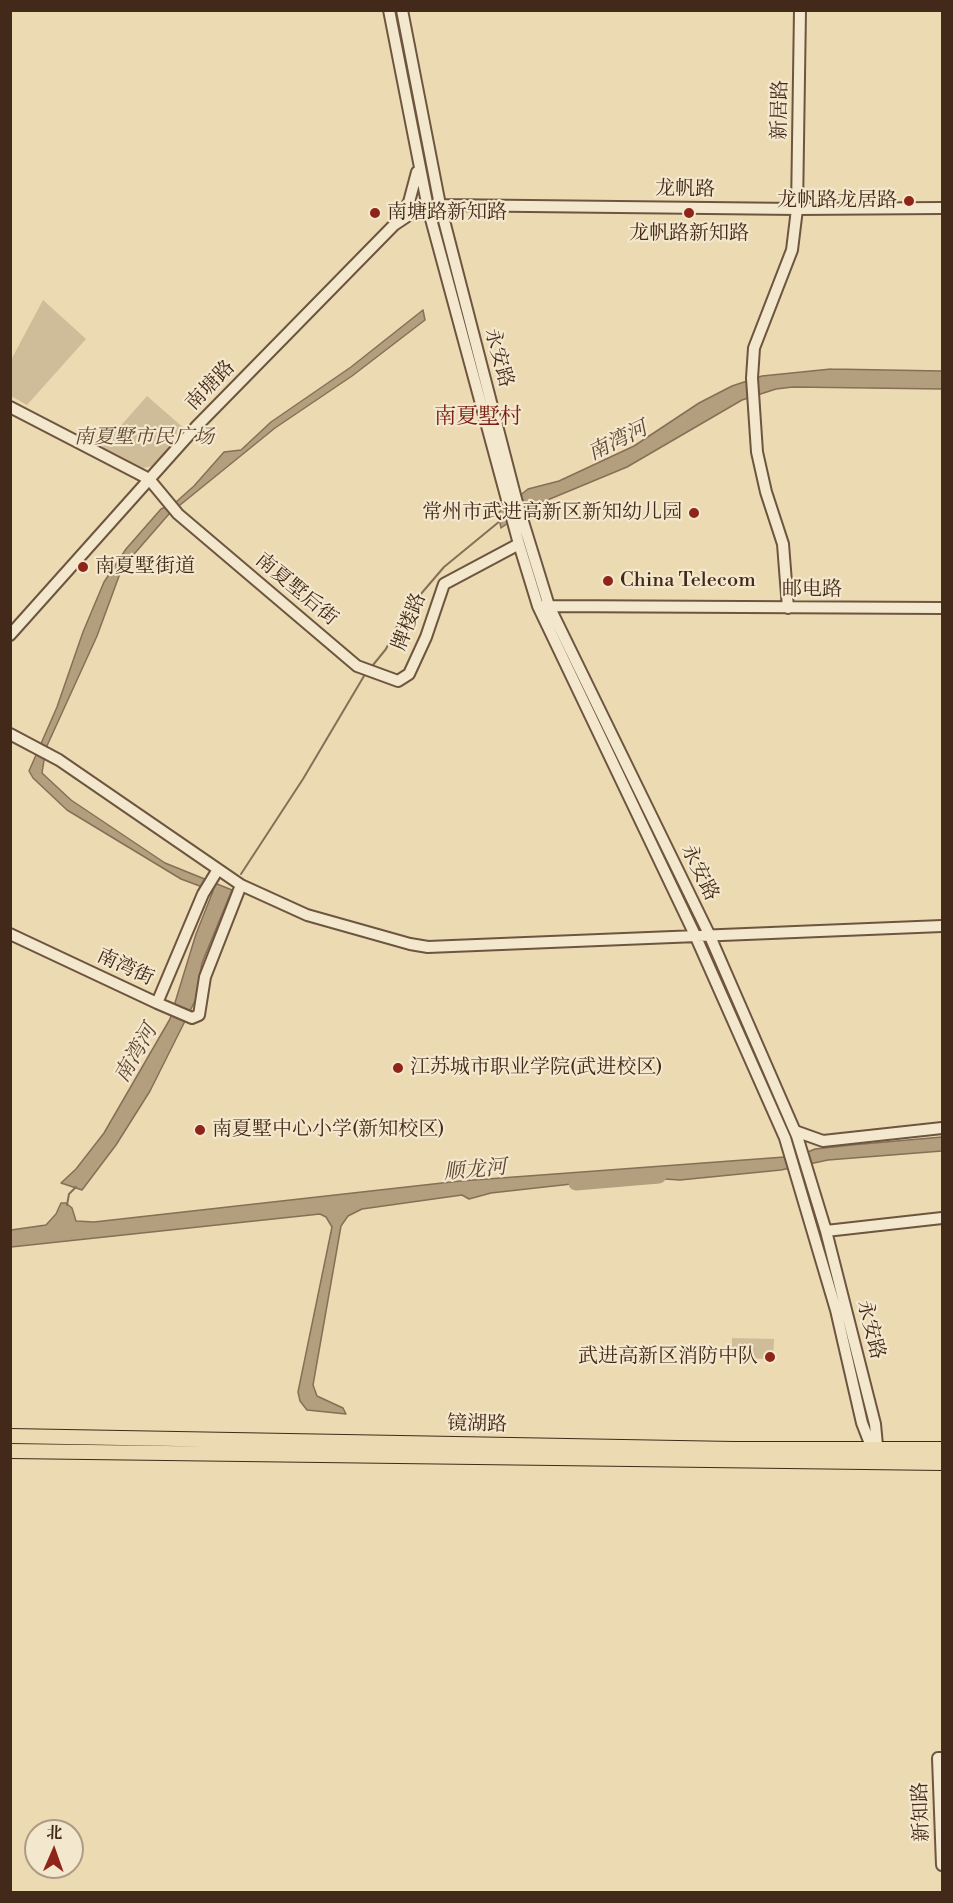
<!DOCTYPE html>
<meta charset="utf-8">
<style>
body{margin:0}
#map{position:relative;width:953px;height:1903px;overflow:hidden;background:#ecdab2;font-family:"Libre Bodoni","Noto Serif SC",serif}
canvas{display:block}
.frame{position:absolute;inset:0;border:12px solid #432919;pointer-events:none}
.north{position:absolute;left:24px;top:1819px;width:60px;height:60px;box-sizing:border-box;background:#f3e7cd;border:2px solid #ad9b85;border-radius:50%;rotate:2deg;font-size:16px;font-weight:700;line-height:24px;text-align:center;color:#432919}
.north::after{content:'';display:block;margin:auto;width:21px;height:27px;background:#8f2418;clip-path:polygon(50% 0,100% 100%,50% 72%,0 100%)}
</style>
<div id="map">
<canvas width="953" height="1903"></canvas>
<div class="frame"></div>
<div class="north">北</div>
</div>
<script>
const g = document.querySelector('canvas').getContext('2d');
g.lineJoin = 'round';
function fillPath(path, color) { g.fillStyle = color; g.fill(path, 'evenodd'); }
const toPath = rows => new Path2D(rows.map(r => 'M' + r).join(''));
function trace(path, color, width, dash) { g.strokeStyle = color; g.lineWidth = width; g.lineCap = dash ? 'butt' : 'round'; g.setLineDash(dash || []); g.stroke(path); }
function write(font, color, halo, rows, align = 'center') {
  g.font = font + ' "Libre Bodoni","Noto Serif SC",serif'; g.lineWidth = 4.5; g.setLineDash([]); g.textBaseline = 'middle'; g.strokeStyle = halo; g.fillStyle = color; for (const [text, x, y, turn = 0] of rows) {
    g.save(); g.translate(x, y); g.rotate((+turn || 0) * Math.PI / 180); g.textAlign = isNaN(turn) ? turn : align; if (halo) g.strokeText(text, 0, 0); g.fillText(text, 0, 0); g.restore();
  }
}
fillPath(toPath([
 [43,300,86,339,27,405,11,396,11,360],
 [147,396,186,430,153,466,143,468,102,447],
 [732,1338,774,1339,773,1359,732,1358]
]), '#cfbc98');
const water = toPath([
 [423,310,425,320,352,376,275,428,169,514,122,568,97,636,46,748,42,773,71,800,165,863,232,890,202,963,196,999,150,1091,116,1145,82,1190,61,1183,76,1169,104,1133,170,1019,196,934,213,891,181,879,67,810,33,778,29,771,57,707,83,632,104,582,126,549,161,509,176,502,194,486,224,452,241,450,271,422,351,367,423,310],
 [831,369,942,371,942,389,793,387,776,389,742,400,627,467,533,506,501,528,498,513,528,489,559,481,634,446,699,403,732,386,762,376,831,369],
 [942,1137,942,1151,828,1160,781,1170,680,1180,634,1177,491,1193,469,1199,462,1195,362,1209,348,1216,341,1226,313,1385,317,1396,343,1408,346,1414,307,1410,300,1401,298,1392,332,1227,326,1217,320,1214,11,1247,11,1230,46,1225,56,1214,61,1203,66,1203,72,1208,76,1221,94,1222,460,1181,798,1156,815,1149,851,1145,942,1137]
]);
fillPath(water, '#b39e7e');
trace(water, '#866f56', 1.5);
trace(toPath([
 [373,665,386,649,402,616,444,567,500,521],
 [241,874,303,779,364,676],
 [67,1205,69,1194,76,1187]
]), '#866f56', 2);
trace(toPath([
 [576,1183,659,1176]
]), '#b39e7e', 15);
const minor = toPath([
 [389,10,428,208,519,544,538,606,695,935,785,1138,836,1310,862,1423,874,1454],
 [402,10,440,205,516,499,549,606,709,934,797,1136,826,1231,875,1424,878,1456],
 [397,221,409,202,417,172],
 [10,407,149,479,178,514,357,666,398,681,409,674,426,637,444,584,519,544],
 [544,606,942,608],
 [788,608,783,544,766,492,757,452,752,378,754,348,792,250,797,209,800,10],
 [10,635,196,427,394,225,415,211,440,205,797,209,942,208],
 [10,734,59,760,241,885,307,915,410,944,428,947,942,926],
 [10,934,157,1003,203,894,217,871],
 [157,1003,192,1018,199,1015,205,977,241,885],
 [795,1131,823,1141,942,1128],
 [826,1231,942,1218],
 [942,1758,938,1758,942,1865]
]);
const major = toPath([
 [10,1436,734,1449,942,1449],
 [10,1451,942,1463]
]);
trace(minor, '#6d553f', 14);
trace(major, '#432919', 16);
trace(minor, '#f3e7cd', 10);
trace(major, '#ecdab2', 14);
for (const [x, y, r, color] of [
 [909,201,6,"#8f2418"],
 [375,213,6,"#8f2418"],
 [689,213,6,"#8f2418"],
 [694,513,6,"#8f2418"],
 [83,567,6,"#8f2418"],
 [608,581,6,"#8f2418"],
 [398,1068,6,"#8f2418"],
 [200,1130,6,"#8f2418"],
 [770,1357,6,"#8f2418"]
]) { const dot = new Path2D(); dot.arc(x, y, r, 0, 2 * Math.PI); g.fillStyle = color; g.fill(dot); trace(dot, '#f3e7cd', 2); }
write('20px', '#432919', '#f3e7cd', [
 ["新居路",781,110,-89],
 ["龙帆路",685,190,1],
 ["永安路",498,358,75],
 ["南塘路",211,386,-46],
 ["南夏墅后街",296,590,40],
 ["邮电路",812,590],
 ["牌楼路",410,622,-69],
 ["永安路",699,873,64],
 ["南湾街",125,968,25],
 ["永安路",870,1330,76],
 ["镜湖路",477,1425,1],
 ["新知路",922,1812,-92]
]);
write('20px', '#432919', '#f3e7cd', [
 ["龙帆路龙居路",897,201,"right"],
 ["南塘路新知路",387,213],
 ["龙帆路新知路",689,234,"center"],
 ["常州市武进高新区新知幼儿园",682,513,"right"],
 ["南夏墅街道",95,567],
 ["China Telecom",620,581],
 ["江苏城市职业学院(武进校区)",410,1068],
 ["南夏墅中心小学(新知校区)",212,1130],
 ["武进高新区消防中队",758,1357,"right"]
], 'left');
write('italic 20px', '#5f4632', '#f3e7cd', [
 ["南夏墅市民广场",144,438]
]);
write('italic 21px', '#5f4632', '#f3e7cd', [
 ["南湾河",618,442,-26],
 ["南湾河",137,1054,-60],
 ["顺龙河",475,1171,-5]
]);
write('22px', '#7a1f14', '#f3e7cd', [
 ["南夏墅村",478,418]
]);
</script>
